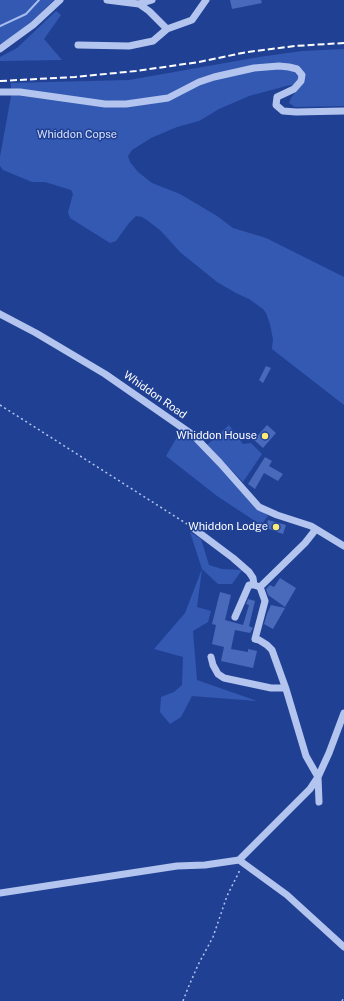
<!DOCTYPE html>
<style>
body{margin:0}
canvas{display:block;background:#204094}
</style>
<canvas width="344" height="1001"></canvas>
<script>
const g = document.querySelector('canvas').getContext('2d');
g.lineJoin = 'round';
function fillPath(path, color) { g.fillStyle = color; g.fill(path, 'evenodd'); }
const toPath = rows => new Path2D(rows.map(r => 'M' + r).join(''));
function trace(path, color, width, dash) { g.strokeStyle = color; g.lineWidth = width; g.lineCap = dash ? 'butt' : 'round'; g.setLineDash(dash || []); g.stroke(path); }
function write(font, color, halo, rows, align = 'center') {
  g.font = font + ' "Public Sans",sans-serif'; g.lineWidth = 3; g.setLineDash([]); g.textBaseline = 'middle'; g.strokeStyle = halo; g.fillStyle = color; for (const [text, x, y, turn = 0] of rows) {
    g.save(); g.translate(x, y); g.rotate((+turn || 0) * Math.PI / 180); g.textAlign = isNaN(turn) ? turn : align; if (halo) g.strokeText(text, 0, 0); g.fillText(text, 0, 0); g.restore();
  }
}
fillPath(toPath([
 [0,0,54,0,22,31,8,41,0,44],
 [56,11,61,15,44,39,62,60,0,61,0,57,17,48],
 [344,49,344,106,295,107,289,103,291,98,299,87,290,85,249,96,219,109,199,121,177,127,151,138,132,150,128,156,130,162,138,172,152,183,180,194,217,216,233,228,266,238,344,277,344,405,272,349,273,339,270,324,266,313,263,309,249,299,236,293,217,282,180,252,161,231,147,220,142,217,136,216,129,223,116,241,110,243,70,218,68,212,73,194,71,190,45,182,32,182,3,170,0,166,0,157,11,96,11,83,129,80,259,57,302,51],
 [229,425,243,444,251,443,262,454,243,482,207,445],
 [180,432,199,445,258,508,268,516,261,525,217,496,166,456],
 [190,532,201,539,209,565,222,569,242,570,232,584,218,584,202,569,197,607,211,611,208,622,193,631,197,680,257,701,192,696,181,717,170,724,160,712,161,697,174,692,182,685,183,657,154,649,185,613,202,569]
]), '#3459b2');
trace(toPath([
 [0,26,26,14,39,0]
]), '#a7bdef', 2);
fillPath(toPath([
 [230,0,261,0,262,3,232,9],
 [266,366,271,368,263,383,259,380],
 [267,425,276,433,263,448,254,440],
 [265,457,272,461,269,466,283,474,278,481,264,473,255,489,248,484],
 [268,520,286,525,283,534,266,528],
 [280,578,296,588,285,607,268,595,266,589,270,585,274,587],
 [220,592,231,595,225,620,243,625,249,605,246,604,248,599,255,601,249,626,253,628,250,633,235,630,231,649,248,652,248,649,257,651,253,668,221,661,224,647,212,644,216,625,212,624],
 [271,605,285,608,273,629,264,624,267,614]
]), '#4969ba');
trace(toPath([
 [0,405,187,524],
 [183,1001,188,988,198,965,213,937,227,896,239,872,239,869],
 [342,1001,344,997]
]), '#b3c4ee', 1.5, [2, 3]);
trace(toPath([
 [107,0,139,4,152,0],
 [139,4,149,11,167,29,192,20,206,0],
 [78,45,129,46,153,41,167,29],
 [0,49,33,25,60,0],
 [0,92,20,92,105,104,126,104,168,98,199,82,214,77,254,68,279,66,289,67,297,69,302,75,301,81,294,89,277,97,276,105,283,111,296,112,344,111],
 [0,314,36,333,105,374,193,435,220,463,259,507,277,515,311,526,344,546],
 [193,528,233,558,249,572,253,578,254,585],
 [260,587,265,601,255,639,259,640,267,645,272,650,286,689,306,756,318,777,319,802],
 [235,617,249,585,254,585,260,587,305,543,316,529],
 [211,657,213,665,218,674,224,678,271,688,285,688],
 [239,860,287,895,344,947],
 [0,893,177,866,205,865,239,860,310,789,318,777,329,753,344,713]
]), '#b3c4ee', 7);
trace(toPath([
 [0,81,75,77,136,71,199,62,247,52,295,46,344,43]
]), '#fff', 2, [7, 3]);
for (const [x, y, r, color] of [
 [265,436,4,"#fbea74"],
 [276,527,4,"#fbea74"]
]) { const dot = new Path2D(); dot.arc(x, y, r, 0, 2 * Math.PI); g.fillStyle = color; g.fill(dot); trace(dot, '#204094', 1.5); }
write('11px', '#d9e3fa', '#204094', [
 ["Whiddon Copse",77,135]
]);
write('11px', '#fff', '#204094', [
 ["Whiddon Road",155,395,35]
]);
write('11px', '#fff', '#204094', [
 ["Whiddon House",257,436],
 ["Whiddon Lodge",268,527]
], 'right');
</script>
